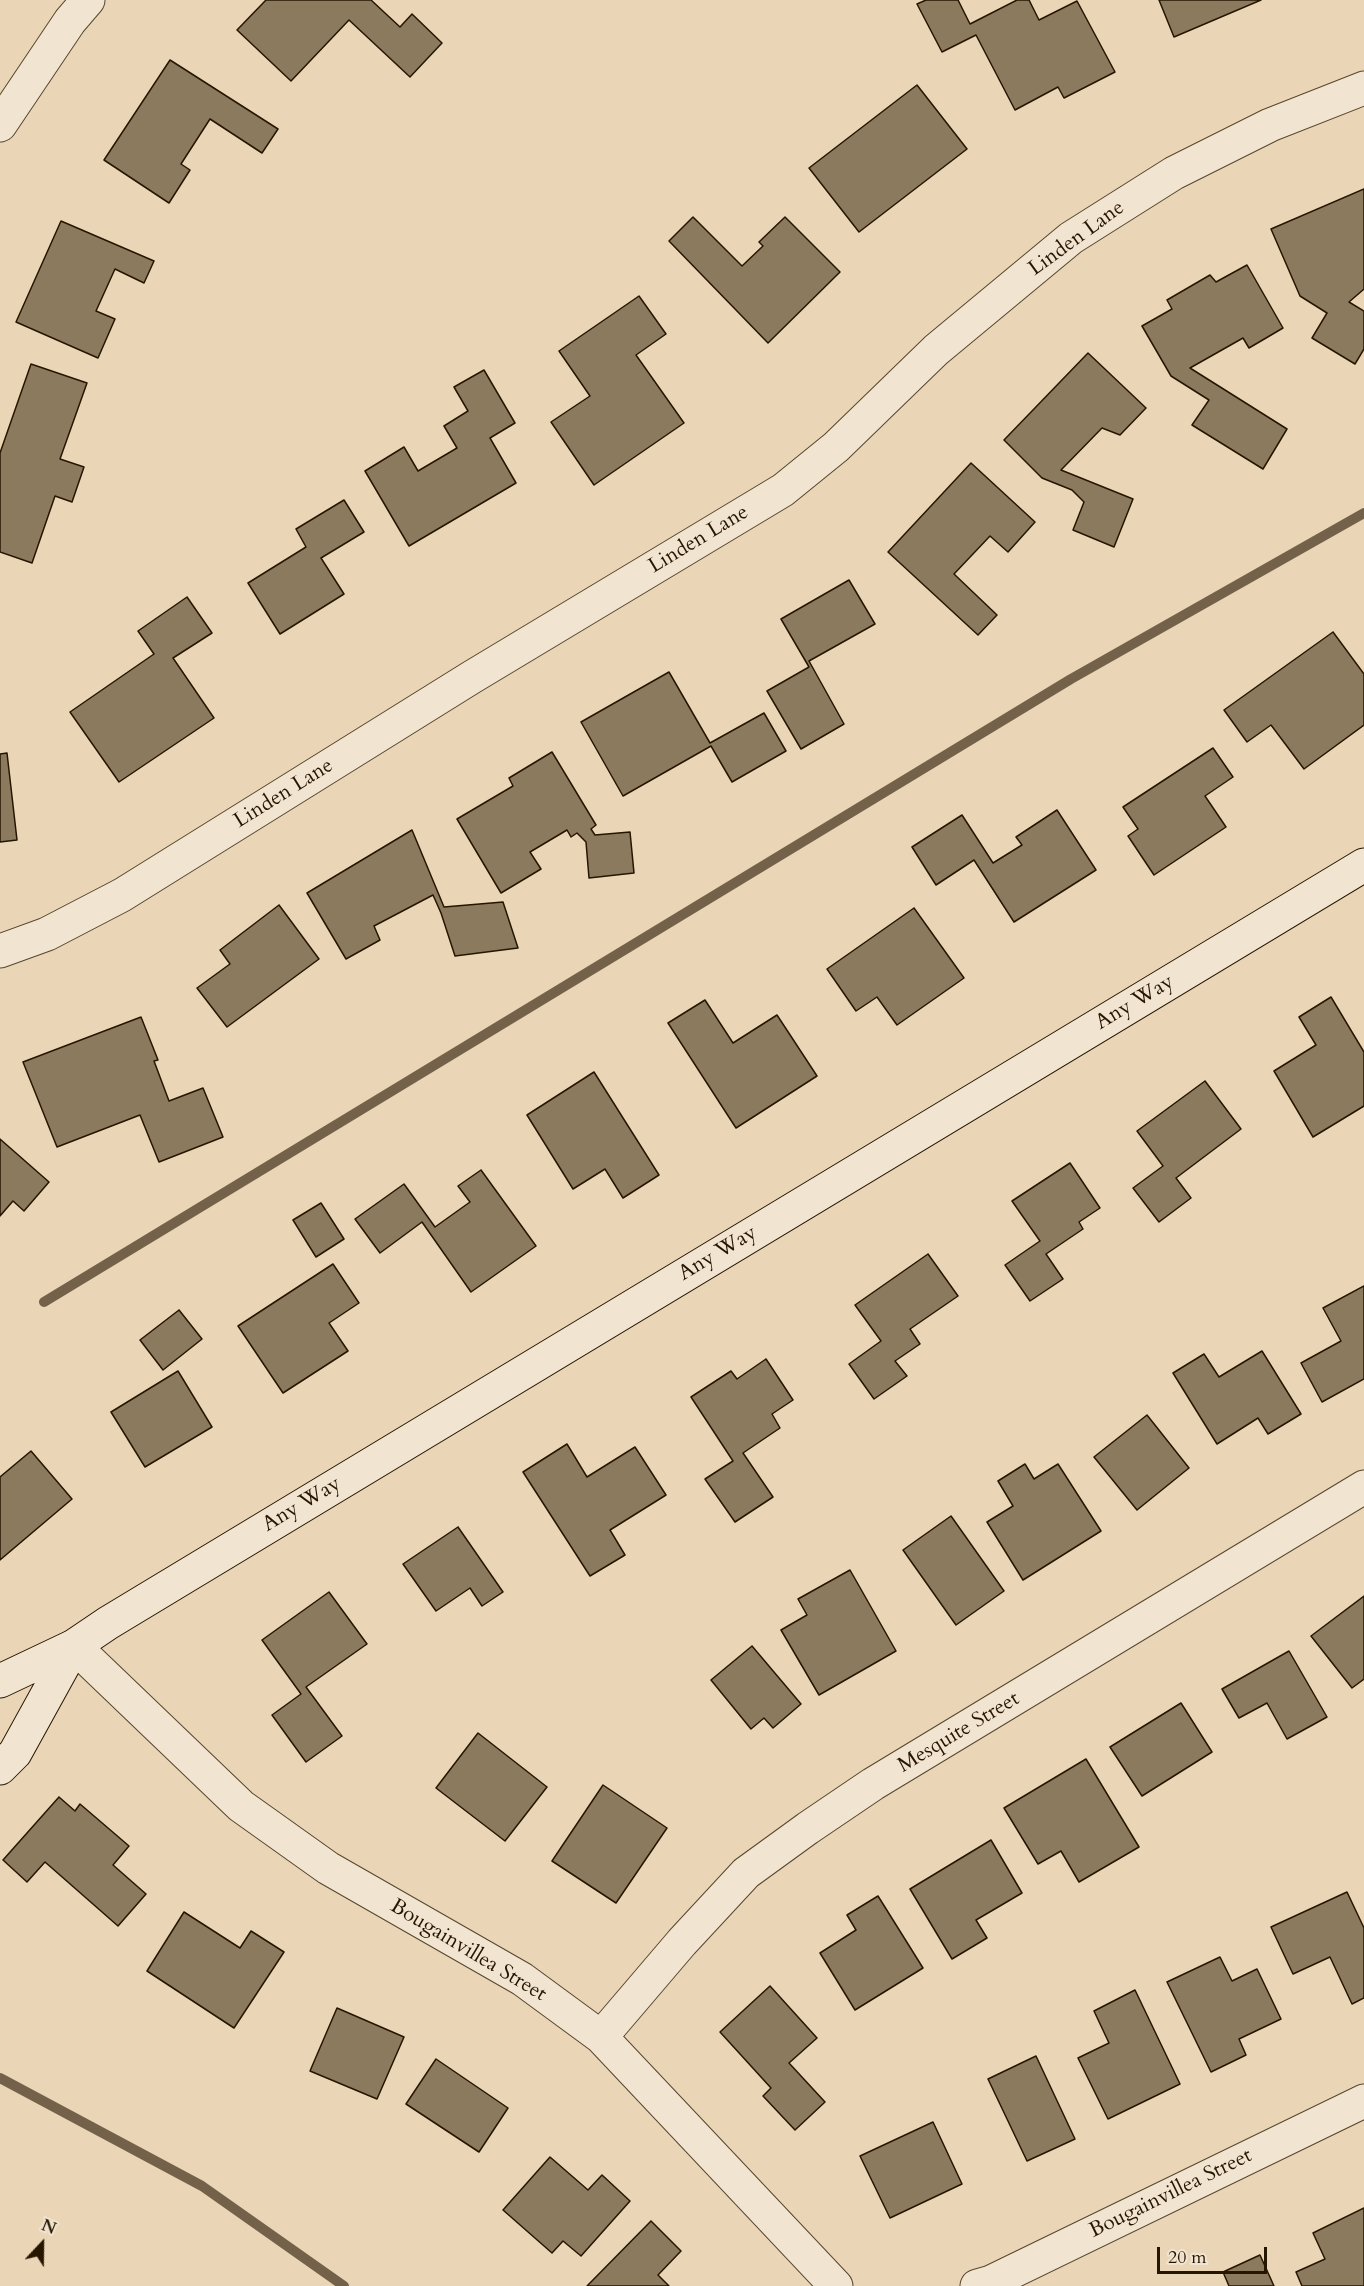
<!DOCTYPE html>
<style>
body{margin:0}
#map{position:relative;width:1364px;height:2286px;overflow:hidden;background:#ead6b7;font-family:Cardo,serif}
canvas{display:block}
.north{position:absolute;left:12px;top:2214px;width:60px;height:60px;-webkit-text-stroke:4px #f1e4d0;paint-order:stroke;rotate:22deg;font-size:16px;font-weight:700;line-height:24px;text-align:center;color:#261600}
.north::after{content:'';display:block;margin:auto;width:21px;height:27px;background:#261600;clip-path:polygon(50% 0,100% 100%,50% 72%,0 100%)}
.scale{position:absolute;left:1157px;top:2247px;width:110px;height:27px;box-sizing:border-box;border:3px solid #261600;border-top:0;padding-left:8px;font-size:18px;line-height:21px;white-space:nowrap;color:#261600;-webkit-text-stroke:4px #f1e4d0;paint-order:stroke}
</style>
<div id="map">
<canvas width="1364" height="2286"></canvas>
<div class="north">N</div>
<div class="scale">20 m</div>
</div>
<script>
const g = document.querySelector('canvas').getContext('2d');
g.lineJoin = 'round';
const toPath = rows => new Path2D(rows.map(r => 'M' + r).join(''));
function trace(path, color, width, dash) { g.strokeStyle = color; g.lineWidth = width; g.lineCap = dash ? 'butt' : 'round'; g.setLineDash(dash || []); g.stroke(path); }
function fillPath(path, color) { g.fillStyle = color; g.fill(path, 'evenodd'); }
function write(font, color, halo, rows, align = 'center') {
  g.font = font + ' Cardo,serif'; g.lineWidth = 6; g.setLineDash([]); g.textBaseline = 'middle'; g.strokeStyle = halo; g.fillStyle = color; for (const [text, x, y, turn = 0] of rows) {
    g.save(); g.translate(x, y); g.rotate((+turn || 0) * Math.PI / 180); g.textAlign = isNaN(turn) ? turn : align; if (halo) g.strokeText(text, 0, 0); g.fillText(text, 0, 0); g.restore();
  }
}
trace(toPath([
 [44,1302,1071,679,1364,513],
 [0,2078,202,2186,344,2286]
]), '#736249', 10);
const building = toPath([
 [266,0,371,0,400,27,412,14,442,43,410,77,349,20,291,81,237,30,266,0],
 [926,0,958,0,970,24,1017,0,1029,0,1039,20,1077,1,1115,72,1064,98,1058,87,1015,110,976,35,942,52,917,4,926,0],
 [1159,0,1261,0,1174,37,1159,0],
 [170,60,278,129,262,153,210,119,181,164,190,170,169,203,104,160,170,60],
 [917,85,967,149,859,232,809,168,917,85],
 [1364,189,1364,289,1349,302,1364,311,1364,349,1355,364,1312,338,1327,313,1300,296,1271,229,1364,189],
 [693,217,742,266,763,246,759,242,785,217,840,272,768,343,669,241,693,217],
 [61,221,154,261,144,283,115,269,96,311,115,319,98,358,16,322,61,221],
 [1247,265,1283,328,1249,348,1243,338,1190,368,1287,429,1263,469,1192,425,1209,400,1171,376,1142,326,1172,309,1167,300,1210,275,1216,282,1247,265],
 [639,296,666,334,636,355,684,423,594,485,551,422,590,396,559,351,639,296],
 [1088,353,1146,408,1120,435,1102,428,1061,470,1133,499,1114,547,1073,530,1084,502,1072,490,1042,478,1004,440,1088,353],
 [31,364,87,383,60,459,84,467,72,502,55,496,32,563,0,552,0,453,31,364],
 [484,370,515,423,490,438,516,483,409,546,365,471,404,447,418,471,457,448,444,426,468,411,454,387,484,370],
 [971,463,1035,522,1008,552,990,536,954,574,997,615,978,635,888,552,971,463],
 [344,500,364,532,321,558,344,594,280,634,248,583,306,547,296,529,344,500],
 [849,580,875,624,809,661,844,724,801,749,767,691,809,667,781,619,849,580],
 [187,597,212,633,173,658,214,718,119,782,70,712,154,654,138,631,187,597],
 [1333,632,1364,674,1364,725,1304,769,1271,725,1247,742,1224,710,1333,632],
 [669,672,710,743,764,713,786,751,732,782,711,746,623,796,581,722,669,672],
 [1213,748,1233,777,1205,796,1226,827,1154,875,1128,836,1138,829,1123,807,1213,748],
 [552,752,596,825,591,829,595,835,630,832,634,873,589,878,586,842,577,833,571,837,567,830,530,852,541,869,501,893,457,819,513,786,509,778,552,752],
 [7,753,17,840,0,842,0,754,7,753],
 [1057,810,1096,870,1014,922,974,860,936,885,912,847,962,815,993,863,1022,845,1016,837,1057,810],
 [412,830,444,907,503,902,518,948,455,956,441,913,433,895,374,926,380,940,346,959,307,893,412,830],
 [279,905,319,959,227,1027,197,988,230,964,220,950,279,905],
 [914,908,964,978,897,1025,877,997,856,1011,827,969,914,908],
 [1331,997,1364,1052,1364,1106,1313,1137,1274,1071,1316,1045,1299,1017,1331,997],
 [705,1000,733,1043,777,1015,817,1076,736,1128,668,1023,705,1000],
 [141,1017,158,1060,154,1061,169,1101,203,1088,223,1137,159,1162,140,1115,57,1147,23,1062,141,1017],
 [594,1072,659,1175,623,1198,605,1169,573,1189,527,1115,594,1072],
 [1205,1081,1241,1129,1176,1178,1191,1198,1159,1222,1133,1188,1163,1166,1137,1131,1205,1081],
 [0,1139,49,1182,24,1211,13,1201,0,1216,0,1139],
 [1070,1163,1100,1208,1079,1222,1083,1229,1046,1254,1063,1279,1030,1301,1005,1265,1040,1241,1012,1201,1070,1163],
 [481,1170,536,1246,471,1292,422,1222,380,1253,355,1219,404,1184,435,1227,470,1202,458,1186,481,1170],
 [321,1203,344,1239,316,1257,293,1220,321,1203],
 [928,1254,958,1296,910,1329,920,1344,895,1361,907,1376,874,1399,849,1364,881,1341,855,1305,928,1254],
 [333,1264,359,1303,329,1323,348,1351,283,1393,238,1326,333,1264],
 [1364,1286,1364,1379,1322,1402,1301,1363,1341,1341,1323,1308,1364,1286],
 [179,1310,202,1339,163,1370,140,1340,179,1310],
 [1262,1351,1301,1414,1268,1434,1258,1418,1217,1444,1173,1373,1204,1354,1219,1377,1262,1351],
 [766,1359,793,1400,772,1414,780,1428,743,1453,773,1497,735,1522,705,1479,733,1461,691,1397,731,1371,737,1379,766,1359],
 [178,1371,212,1427,145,1467,111,1412,178,1371],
 [1147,1415,1189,1468,1137,1510,1094,1457,1147,1415],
 [567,1444,587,1477,635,1447,666,1495,610,1530,625,1555,590,1576,523,1472,567,1444],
 [31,1451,72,1499,0,1560,0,1477,31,1451],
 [1025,1464,1034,1479,1058,1464,1101,1531,1023,1580,987,1522,1013,1506,998,1481,1025,1464],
 [951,1516,1004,1591,956,1625,903,1550,951,1516],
 [458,1527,503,1592,482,1606,470,1588,436,1611,403,1564,458,1527],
 [850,1570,896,1651,819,1695,781,1630,807,1615,798,1599,850,1570],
 [329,1592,367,1644,306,1687,342,1736,306,1762,272,1715,301,1694,262,1640,329,1592],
 [1364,1596,1364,1679,1352,1688,1311,1636,1364,1596],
 [752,1646,801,1704,773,1728,764,1718,751,1729,711,1680,752,1646],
 [1289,1651,1327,1717,1287,1739,1267,1703,1239,1718,1222,1689,1289,1651],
 [1181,1703,1212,1752,1142,1796,1110,1747,1181,1703],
 [478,1733,547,1787,505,1841,436,1788,478,1733],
 [1086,1759,1139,1847,1079,1882,1061,1851,1038,1864,1004,1808,1086,1759],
 [603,1785,667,1828,616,1903,552,1861,603,1785],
 [59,1797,75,1811,80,1804,129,1846,113,1865,146,1894,118,1926,45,1862,27,1882,3,1860,59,1797],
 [991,1840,1022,1893,976,1920,987,1938,952,1959,910,1889,991,1840],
 [1347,1892,1364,1928,1364,1998,1352,2004,1330,1957,1293,1974,1271,1927,1347,1892],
 [878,1896,923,1968,855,2010,820,1953,856,1930,847,1915,878,1896],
 [184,1912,240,1948,251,1931,284,1952,234,2028,147,1971,184,1912],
 [1220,1957,1232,1981,1257,1969,1281,2019,1239,2039,1246,2055,1211,2072,1167,1982,1220,1957],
 [770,1986,817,2038,789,2063,825,2102,795,2130,763,2096,771,2088,720,2032,770,1986],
 [1135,1990,1180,2084,1108,2119,1078,2058,1109,2043,1094,2011,1135,1990],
 [337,2008,404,2037,377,2099,310,2071,337,2008],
 [1036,2056,1075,2139,1027,2161,988,2079,1036,2056],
 [436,2059,508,2108,479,2152,406,2104,436,2059],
 [933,2122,962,2184,890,2218,860,2156,933,2122],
 [550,2157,588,2190,602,2175,630,2201,581,2256,563,2241,552,2253,503,2210,550,2157],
 [1364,2208,1364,2286,1302,2286,1296,2272,1325,2259,1313,2233,1364,2208],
 [651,2221,681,2251,658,2275,669,2286,587,2286,651,2221],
 [1260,2255,1274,2286,1229,2286,1223,2272,1260,2255]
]);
fillPath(building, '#8c7a5f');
trace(building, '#261600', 1.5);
const street = toPath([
 [0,125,70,21,88,0],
 [0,951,47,934,122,895,472,677,783,490,836,447,936,350,1071,238,1174,173,1270,125,1364,88],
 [74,1646,241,1806,328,1868,522,1979,601,2037,836,2286],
 [601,2037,682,1942,746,1873,808,1828,873,1784,1364,1487],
 [977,2286,991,2282,1364,2101]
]);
const secondary = toPath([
 [0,1681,74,1646,108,1623,1364,865],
 [0,1768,15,1753,74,1646]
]);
trace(street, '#57462e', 35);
trace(secondary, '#261600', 35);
trace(street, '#f1e4d0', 33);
trace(secondary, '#f1e4d0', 33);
write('21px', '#261600', '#f1e4d0', [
 ["Linden Lane",1077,239,-36],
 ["Linden Lane",699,540,-31],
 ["Linden Lane",284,794,-32],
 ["Any Way",1135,1003,-31],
 ["Any Way",718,1254,-31],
 ["Any Way",302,1505,-31],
 ["Mesquite Street",959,1733,-31],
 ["Bougainvillea Street",468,1951,31],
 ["Bougainvillea Street",1171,2194,-26]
]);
</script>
